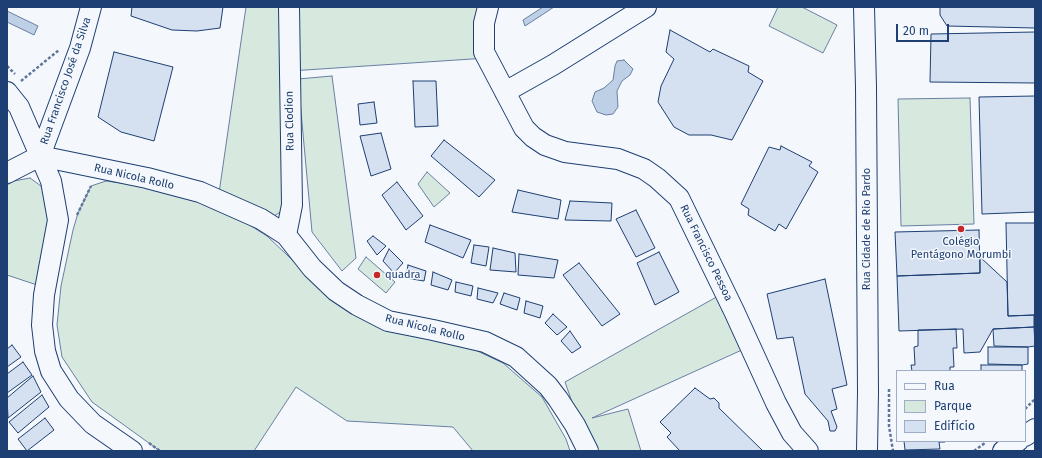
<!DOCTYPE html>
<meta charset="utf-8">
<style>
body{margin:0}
#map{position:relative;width:1042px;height:458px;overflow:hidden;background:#f4f7fb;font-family:"Fira Sans",sans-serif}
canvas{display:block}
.frame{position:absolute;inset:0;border:8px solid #1d3f73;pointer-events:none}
.legend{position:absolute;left:896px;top:370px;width:130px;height:72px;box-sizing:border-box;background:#f4f7fb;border:1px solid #9eadc5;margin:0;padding:5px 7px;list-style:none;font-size:12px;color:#1d3f73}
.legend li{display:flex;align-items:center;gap:8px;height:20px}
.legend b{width:20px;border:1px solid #9eadc5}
.scale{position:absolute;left:896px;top:24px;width:53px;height:18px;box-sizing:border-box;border:2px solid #1d3f73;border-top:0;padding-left:5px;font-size:12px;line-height:14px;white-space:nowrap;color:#1d3f73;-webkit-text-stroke:3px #f4f7fb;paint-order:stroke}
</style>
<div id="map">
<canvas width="1042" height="458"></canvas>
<div class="frame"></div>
<ul class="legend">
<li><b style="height:5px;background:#f4f7fb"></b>Rua</li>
<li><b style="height:11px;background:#d7e8df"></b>Parque</li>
<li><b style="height:11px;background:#d5e0f0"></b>Edifício</li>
</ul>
<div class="scale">20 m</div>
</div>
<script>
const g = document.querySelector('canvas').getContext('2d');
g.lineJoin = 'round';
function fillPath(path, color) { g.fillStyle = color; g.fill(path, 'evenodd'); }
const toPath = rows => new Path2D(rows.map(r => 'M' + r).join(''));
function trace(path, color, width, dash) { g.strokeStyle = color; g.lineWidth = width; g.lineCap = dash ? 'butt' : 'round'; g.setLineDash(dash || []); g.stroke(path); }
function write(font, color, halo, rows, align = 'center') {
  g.font = font + ' "Fira Sans",sans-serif'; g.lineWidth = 3; g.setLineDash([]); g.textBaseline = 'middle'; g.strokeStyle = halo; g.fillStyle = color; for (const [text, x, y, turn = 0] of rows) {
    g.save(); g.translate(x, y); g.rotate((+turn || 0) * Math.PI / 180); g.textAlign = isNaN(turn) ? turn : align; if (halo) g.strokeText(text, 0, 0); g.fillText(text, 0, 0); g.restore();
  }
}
const green = toPath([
 [246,7,488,7,487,58,290,71,292,205,269,219,219,193,246,7],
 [778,7,802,7,837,25,823,53,769,26,778,7],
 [332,76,356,258,342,271,312,232,298,79,332,76],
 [970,98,974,224,901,226,898,99,970,98],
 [427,172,450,193,434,207,418,184,427,172],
 [30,178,41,186,49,201,51,221,37,285,7,275,7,185,14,181,30,178],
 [106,181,150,187,194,199,235,216,267,236,325,291,456,341,503,363,542,397,566,439,570,451,473,451,453,427,347,421,296,387,254,451,160,451,92,402,62,357,57,325,61,286,73,230,78,213,91,186,106,181],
 [366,257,395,282,386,293,358,269,366,257],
 [720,295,744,349,592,418,628,409,641,451,589,451,565,382,720,295]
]);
fillPath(green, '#d7e8df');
trace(green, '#687fa3', 1);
const water = toPath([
 [543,7,554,7,525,26,523,20,543,7],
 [7,11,38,26,34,35,7,22,7,11],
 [624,60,633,69,630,75,622,81,617,91,618,107,613,114,606,115,597,112,592,101,595,92,604,88,613,80,615,66,617,61,624,60]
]);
fillPath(water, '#bed0e5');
trace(water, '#687fa3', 1);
const building = toPath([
 [132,7,223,7,220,28,197,31,172,30,131,16,132,7],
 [940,7,1035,7,1035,28,947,26,940,15,940,7],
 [670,30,710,52,713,49,749,66,748,72,763,81,732,140,711,135,689,135,674,127,658,102,661,86,674,59,666,52,670,30],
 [1035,32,1035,83,930,82,931,34,1035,32],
 [114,52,173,67,154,141,121,132,98,117,114,52],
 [413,81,436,81,438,126,415,127,413,81],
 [1035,96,1035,212,982,214,979,97,1035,96],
 [374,102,377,123,360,125,358,104,374,102],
 [381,133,391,169,371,176,360,136,381,133],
 [444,140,495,180,479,197,431,156,444,140],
 [781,146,812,162,809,166,818,172,786,229,779,224,775,231,748,215,749,209,741,204,769,147,780,150,781,146],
 [397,182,423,216,406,230,382,195,397,182],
 [518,190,561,200,558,219,512,212,518,190],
 [570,201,612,203,611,221,565,220,570,201],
 [636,210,655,248,636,257,616,219,636,210],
 [1006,223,1035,223,1035,315,1008,316,1006,223],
 [430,225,471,240,463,258,425,242,430,225],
 [979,230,980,273,897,276,895,232,979,230],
 [373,236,386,246,377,255,367,241,373,236],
 [474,245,489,247,486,266,471,263,474,245],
 [493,248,515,253,516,272,490,270,493,248],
 [389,249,403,263,394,273,383,261,389,249],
 [659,252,679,292,655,305,637,263,659,252],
 [519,254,558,260,554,278,518,275,519,254],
 [980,257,1007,282,1008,316,1034,315,1034,327,993,329,980,352,964,353,963,329,899,331,897,276,980,273,980,257],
 [579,263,620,314,602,326,563,275,579,263],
 [408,265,426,271,424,281,406,278,408,265],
 [433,272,452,280,448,290,431,285,433,272],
 [825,279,847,385,832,389,837,409,831,411,837,427,835,431,830,431,828,421,805,394,793,337,777,339,767,294,825,279],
 [456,282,473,286,471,296,455,292,456,282],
 [478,288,498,293,493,303,477,299,478,288],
 [504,293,520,298,517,310,500,304,504,293],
 [526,301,543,306,540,318,524,313,526,301],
 [553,314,567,327,557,335,545,323,553,314],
 [1034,327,1035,346,1028,347,994,346,993,329,1034,327],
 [956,329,957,348,953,348,954,367,950,367,950,371,912,371,911,365,915,365,914,347,918,346,918,330,956,329],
 [570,331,581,347,572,353,561,341,570,331],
 [12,345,21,357,7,367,7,349,12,345],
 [988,347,1028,347,1028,364,1022,365,988,364,988,347],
 [23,362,32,375,7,393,7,374,23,362],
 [981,365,1022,365,1022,371,981,371,981,365],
 [33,376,41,392,8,418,7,398,33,376],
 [695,388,710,399,714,398,719,403,719,408,763,451,680,451,667,437,671,433,660,422,695,388],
 [42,395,49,407,18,433,9,422,42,395],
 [45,418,54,430,27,451,18,439,45,418],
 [904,441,945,441,945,442,939,442,940,449,905,450,904,441]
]);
fillPath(building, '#d5e0f0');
trace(building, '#1d3f73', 1);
const minor = toPath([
 [488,7,484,23,484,52,524,128,533,137,545,145,565,152,618,159,644,169,657,178,679,198,734,311,776,403,792,433,808,451],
 [864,7,866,87,868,392,867,451],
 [7,92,19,107,51,181,58,220,44,295,42,325,45,351,51,371,69,399,93,424,132,451],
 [505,92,553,65,646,7],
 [40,156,147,178,200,192,261,219,286,235,312,268,336,291,357,305,388,321,433,330,485,342,516,357,548,386,558,399,575,425,588,451],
 [40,156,80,48,91,7],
 [7,173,40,156],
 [286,235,292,205,289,7],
 [1025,436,1035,429],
 [1003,451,1018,441]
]);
trace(minor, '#1d3f73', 22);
trace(toPath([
 [7,66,15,74],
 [21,81,59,50],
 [77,215,91,186],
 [889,389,889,426,893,451],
 [1025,409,1035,399],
 [149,443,160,451],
 [974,451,985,443]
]), '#5e769c', 2.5, [3, 2]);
trace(minor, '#f4f7fb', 20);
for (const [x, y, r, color] of [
 [961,229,4,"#c62828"],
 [377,275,4,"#c62828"]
]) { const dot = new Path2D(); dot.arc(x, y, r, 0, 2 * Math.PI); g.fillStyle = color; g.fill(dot); trace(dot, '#f4f7fb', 1.5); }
write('11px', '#1d3f73', '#f4f7fb', [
 ["Rua Francisco José da Silva",66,81,-71],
 ["Rua Clodion",290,121,-91],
 ["Rua Nicola Rollo",134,177,13],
 ["Rua Cidade de Rio Pardo",867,229,-90],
 ["Rua Francisco Pessoa",706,253,64],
 ["Rua Nicola Rollo",425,328,14]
]);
write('11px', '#1d3f73', '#f4f7fb', [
 ["Colégio",961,242],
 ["Pentágono Morumbi",961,255],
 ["quadra",385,275,"left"]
]);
</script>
